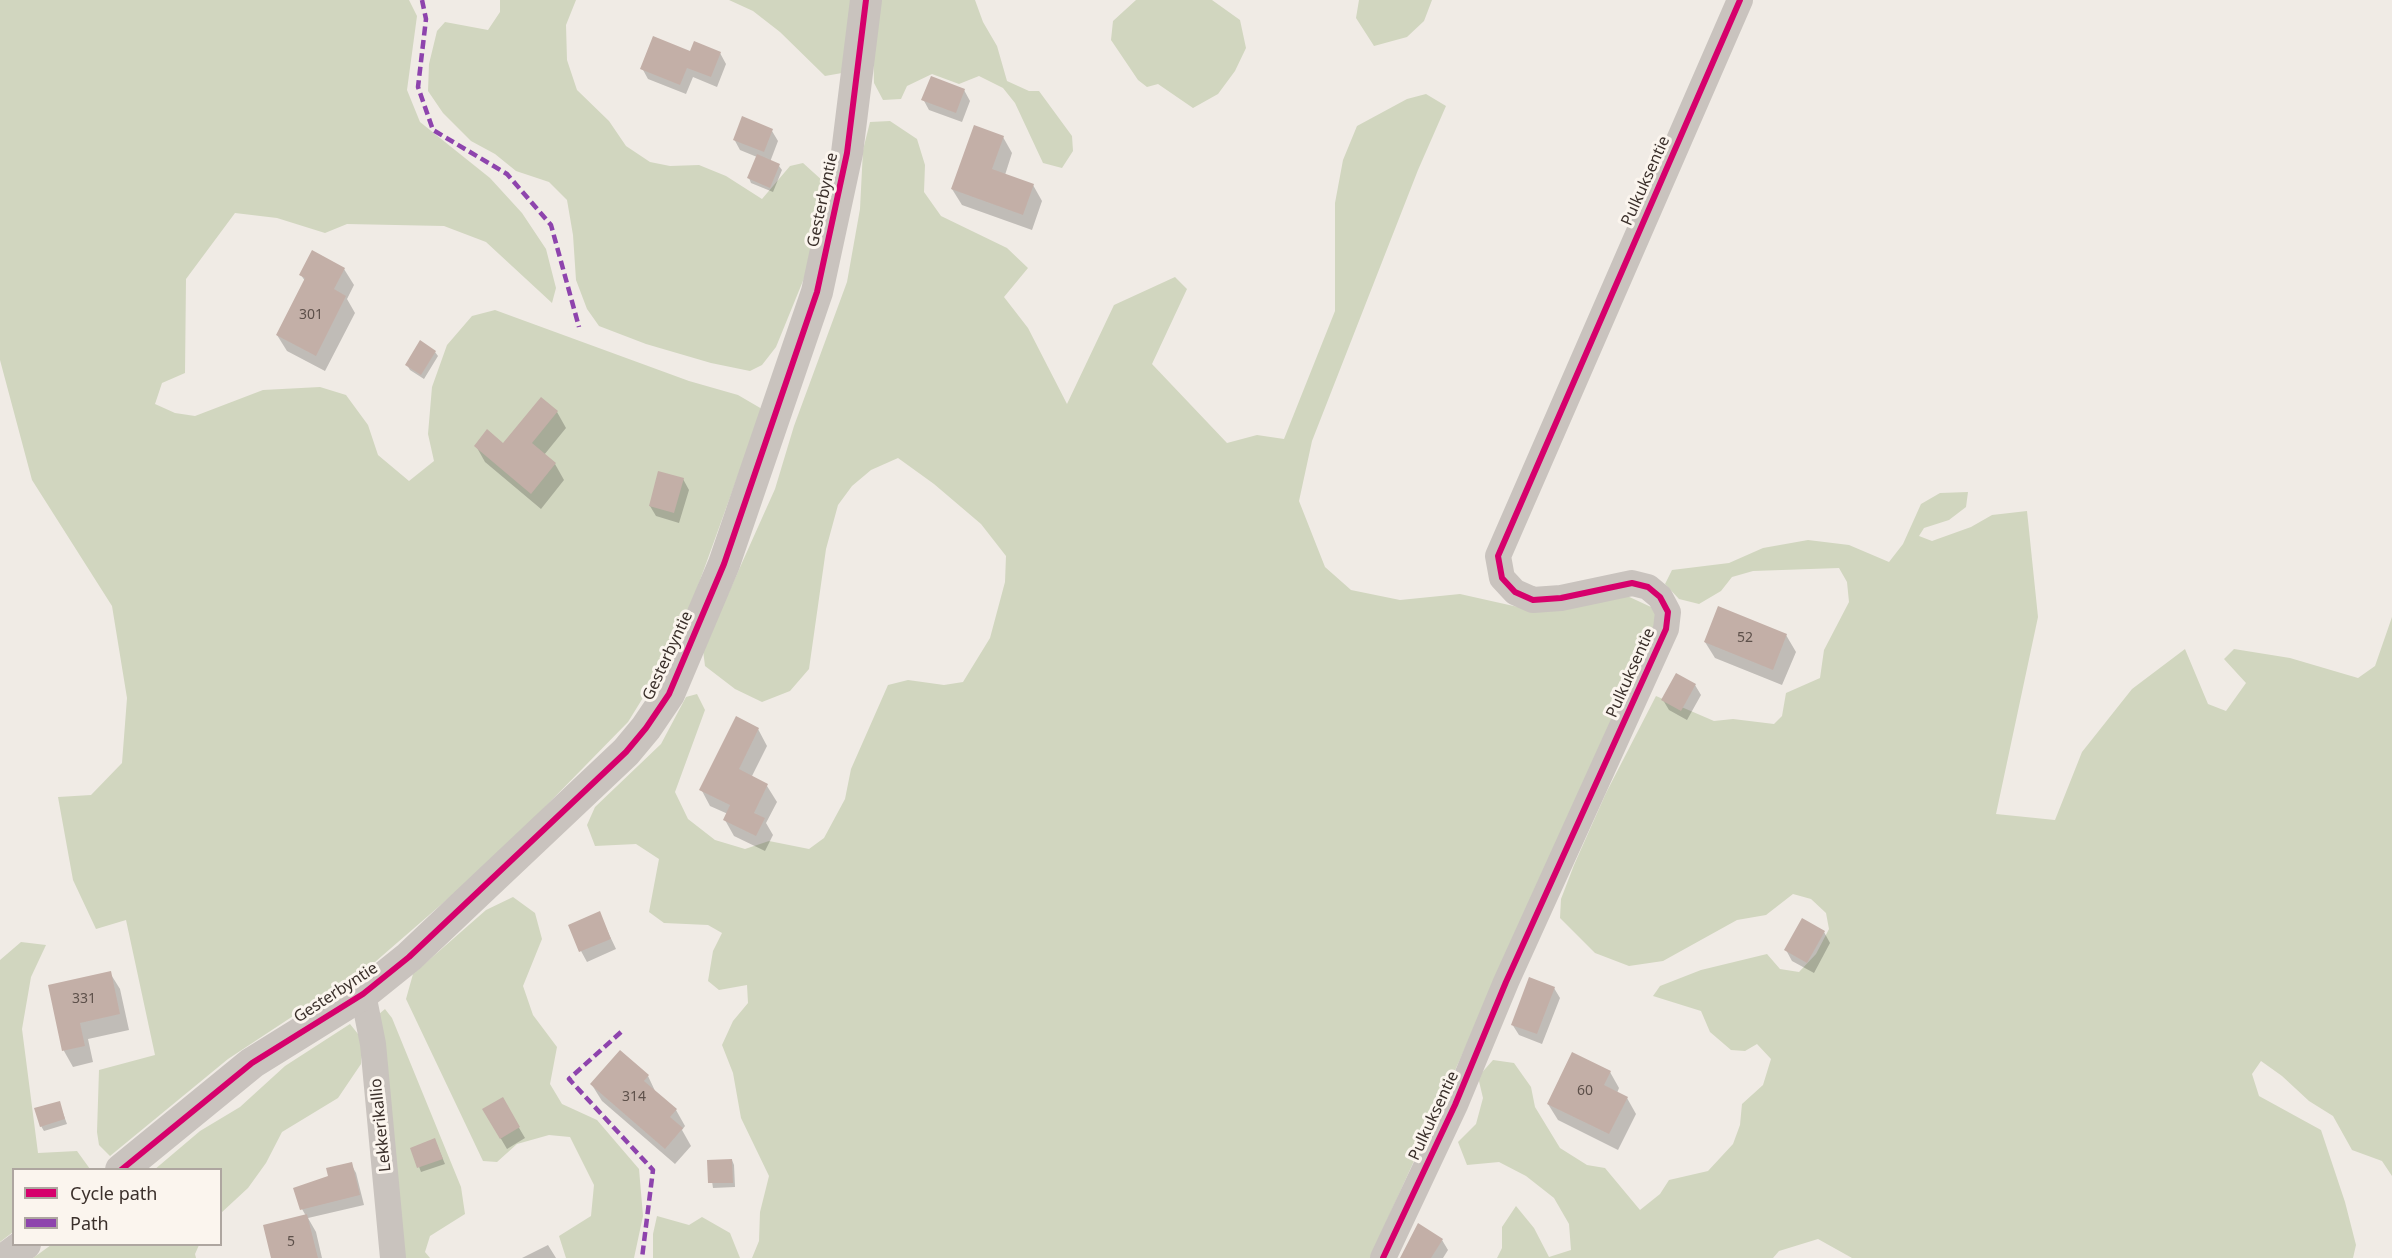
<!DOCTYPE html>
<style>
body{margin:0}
#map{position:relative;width:2392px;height:1258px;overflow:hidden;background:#f0ebe5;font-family:"Noto Sans",sans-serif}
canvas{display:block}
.legend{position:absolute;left:12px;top:1168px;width:210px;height:78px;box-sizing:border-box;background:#fbf5ee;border:2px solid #aea6a0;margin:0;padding:8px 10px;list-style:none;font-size:18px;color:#3b302b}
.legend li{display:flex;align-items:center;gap:12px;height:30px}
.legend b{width:30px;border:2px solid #aea6a0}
</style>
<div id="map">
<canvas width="2392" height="1258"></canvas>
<ul class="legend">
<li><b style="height:8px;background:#d6006c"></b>Cycle path</li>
<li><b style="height:8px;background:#8e44ad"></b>Path</li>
</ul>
</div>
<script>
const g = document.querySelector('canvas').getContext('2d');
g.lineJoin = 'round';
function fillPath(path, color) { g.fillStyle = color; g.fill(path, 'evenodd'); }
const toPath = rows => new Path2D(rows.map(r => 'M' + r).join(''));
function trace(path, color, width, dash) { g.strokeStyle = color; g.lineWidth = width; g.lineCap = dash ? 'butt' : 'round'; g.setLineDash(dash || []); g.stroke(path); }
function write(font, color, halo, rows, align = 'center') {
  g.font = font + ' "Noto Sans",sans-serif'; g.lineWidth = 6; g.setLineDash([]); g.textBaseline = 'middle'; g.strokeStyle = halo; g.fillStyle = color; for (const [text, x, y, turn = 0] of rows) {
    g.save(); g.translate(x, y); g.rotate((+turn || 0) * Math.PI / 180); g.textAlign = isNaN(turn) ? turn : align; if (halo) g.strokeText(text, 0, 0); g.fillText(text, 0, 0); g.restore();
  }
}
fillPath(toPath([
 [0,0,409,0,417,16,407,90,420,122,490,178,522,213,546,249,556,288,552,303,486,242,444,226,347,224,325,233,277,218,235,213,186,279,185,373,162,383,155,404,175,413,195,416,263,390,320,387,346,395,368,425,378,455,409,481,434,461,428,434,432,387,447,345,472,316,495,310,689,381,738,395,762,409,678,641,628,722,496,857,375,962,228,1059,110,1156,99,1145,97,1132,99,1070,155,1055,126,920,96,929,73,880,58,797,91,795,122,763,127,698,112,606,32,480,0,360],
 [500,0,576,0,566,25,567,60,577,90,609,121,626,146,650,162,670,166,699,165,726,176,762,199,790,166,803,163,824,182,807,271,776,347,762,365,750,371,711,363,646,344,599,326,587,309,576,280,573,235,567,200,549,182,516,171,495,154,471,141,443,113,428,91,429,64,437,31,445,22,488,30,500,12],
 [729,0,853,0,842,73,825,76,780,32,753,11],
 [880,0,975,0,983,22,997,46,1007,81,1029,91,1039,91,1072,136,1073,151,1062,168,1043,163,1015,103,1003,88,979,76,959,84,932,74,907,86,901,99,883,100,874,83,873,43],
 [1136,0,1212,0,1240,20,1246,48,1235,71,1218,94,1193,108,1158,84,1147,87,1138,80,1111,40,1113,21],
 [1359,0,1432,0,1424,21,1407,37,1374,46,1356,18],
 [1426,94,1446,106,1418,170,1312,441,1299,501,1325,567,1351,590,1400,600,1460,594,1518,607,1623,594,1651,607,1659,620,1370,1258,752,1258,759,1241,760,1212,769,1176,741,1118,733,1073,722,1045,733,1021,748,1003,747,985,719,990,708,981,713,951,722,933,708,925,664,923,649,912,659,859,636,844,595,846,587,825,595,807,661,744,686,697,697,694,705,710,675,792,688,819,715,840,745,849,769,841,809,849,824,838,845,799,851,769,888,685,908,680,944,685,963,682,990,638,1005,582,1006,556,981,524,934,484,898,458,871,470,852,486,838,505,826,549,809,669,790,691,762,702,735,689,705,666,703,650,775,489,794,426,847,282,860,209,863,150,870,122,890,121,917,139,925,165,924,192,941,216,1007,248,1028,268,1004,297,1028,328,1067,404,1114,305,1175,277,1187,289,1152,364,1227,443,1257,435,1284,439,1335,311,1335,203,1343,160,1357,126,1407,99],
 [1968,492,1966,507,1949,520,1924,528,1919,536,1932,541,1971,527,1992,515,2027,511,2038,617,1996,814,2055,820,2082,752,2132,689,2185,649,2208,704,2226,711,2246,683,2224,659,2234,649,2290,658,2358,678,2375,666,2392,617,2392,1176,2382,1161,2352,1150,2333,1116,2309,1101,2282,1076,2261,1061,2252,1074,2259,1096,2321,1130,2345,1202,2356,1245,2353,1258,1852,1258,1818,1239,1779,1251,1773,1258,1497,1258,1502,1248,1502,1227,1516,1206,1534,1228,1549,1257,1571,1250,1569,1224,1554,1198,1526,1176,1499,1162,1467,1165,1458,1142,1476,1124,1483,1098,1478,1077,1493,1060,1514,1063,1531,1087,1535,1107,1560,1148,1587,1165,1605,1168,1640,1210,1660,1194,1669,1180,1708,1171,1733,1144,1740,1125,1742,1104,1763,1085,1771,1059,1757,1044,1745,1051,1731,1050,1710,1032,1701,1011,1653,996,1660,986,1701,970,1767,954,1780,969,1799,972,1816,954,1829,929,1826,913,1811,899,1793,894,1766,915,1737,920,1663,961,1629,966,1595,953,1560,918,1561,899,1574,865,1606,793,1656,696,1714,721,1733,719,1774,724,1782,716,1786,693,1820,678,1824,650,1849,602,1847,582,1839,568,1753,571,1732,577,1721,591,1699,604,1679,599,1665,584,1672,570,1729,563,1763,548,1808,540,1849,545,1889,562,1903,544,1921,504,1940,493],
 [513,897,535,913,542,939,523,986,533,1015,557,1047,550,1084,562,1104,597,1120,639,1169,643,1216,634,1258,566,1258,559,1236,591,1216,594,1185,570,1137,549,1135,517,1144,497,1162,483,1161,406,999,413,974,486,910],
 [21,942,46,945,31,977,22,1029,38,1153,77,1151,90,1169,14,1170,13,1232,0,1242,0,960],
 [385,1009,392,1018,461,1187,465,1214,430,1236,425,1252,430,1258,403,1258,379,1014],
 [350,1024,362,1039,361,1064,338,1098,282,1132,266,1163,248,1188,221,1213,220,1170,154,1170,200,1131,240,1107,285,1066],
 [657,1216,689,1225,702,1217,730,1233,740,1258,653,1258,653,1234],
 [51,1245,51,1244,199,1245,195,1254,196,1258,33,1258]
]), '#d1d6bf');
fillPath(toPath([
 [720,53,726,64,717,87,693,77,686,94,648,79,642,68],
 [964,90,970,101,962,122,929,110,923,99],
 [772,131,778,141,770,162,779,166,782,170,773,192,751,183,749,178,757,157,740,150,734,139],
 [1003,137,1012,153,1005,175,1033,185,1042,201,1032,230,962,205,952,189],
 [344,269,354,285,347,299,355,313,325,371,287,351,277,335,305,281,301,275],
 [435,352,438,356,424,379,410,370,407,365],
 [541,399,557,412,566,428,544,455,555,464,564,480,541,509,485,462,476,446,503,445],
 [683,479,689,490,679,523,656,516,650,506],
 [1786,635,1796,652,1782,685,1715,658,1705,642],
 [1695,685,1701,695,1687,720,1669,710,1663,700],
 [758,729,767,746,751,778,767,786,777,802,766,823,773,835,765,851,734,836,725,820,728,814,710,806,701,789],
 [599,913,616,949,587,962,581,951],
 [1824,932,1830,943,1814,973,1792,961,1786,950],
 [110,973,120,989,129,1030,88,1039,93,1062,73,1067,64,1051,50,986],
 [1554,988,1560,998,1542,1044,1519,1035,1512,1024],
 [1610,1072,1619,1088,1617,1093,1627,1098,1636,1114,1618,1150,1558,1120,1548,1104],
 [648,1076,656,1093,676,1110,685,1126,682,1130,691,1146,675,1164,602,1101,592,1085],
 [502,1099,525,1138,507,1149,484,1110],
 [59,1102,67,1124,44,1131,41,1126],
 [437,1145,445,1164,421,1172,412,1148],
 [732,1160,734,1165,735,1187,713,1188,709,1161],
 [351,1164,356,1173,364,1205,308,1218,316,1232,322,1258,273,1258,306,1216,302,1209],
 [1442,1240,1448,1250,1443,1258,1401,1258],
 [548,1245,556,1258,522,1258]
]), '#0003');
fillPath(toPath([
 [653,36,690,51,694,41,721,52,711,77,687,68,680,85,640,69],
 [931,76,965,89,956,113,921,100],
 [742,116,773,129,764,152,733,140],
 [974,125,1004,136,992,169,1034,184,1023,215,951,189],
 [757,154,780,164,770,188,747,178],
 [312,250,345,268,334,289,346,296,316,356,276,335,305,278,299,275],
 [420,340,436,351,421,375,405,365],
 [541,397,558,411,532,443,556,463,531,494,474,446,487,429,503,443],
 [658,471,684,478,674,513,649,506],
 [1718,606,1787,634,1773,670,1704,642],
 [1676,673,1696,684,1681,711,1661,700],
 [736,716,759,728,739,769,768,784,754,813,765,818,756,836,723,820,730,805,699,790],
 [600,911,611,939,579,952,568,925],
 [1802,918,1825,931,1807,963,1784,950],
 [111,971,120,1014,80,1023,85,1046,62,1051,48,985],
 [1529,977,1555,987,1537,1034,1511,1025],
 [620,1050,649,1075,644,1081,677,1109,670,1117,683,1128,665,1149,590,1084],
 [1572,1052,1611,1071,1604,1085,1628,1097,1609,1134,1547,1104],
 [503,1097,520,1127,500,1139,482,1109],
 [60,1101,65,1119,40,1127,34,1108],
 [435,1138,443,1159,417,1168,410,1148],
 [732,1159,733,1183,708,1183,707,1160],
 [352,1162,360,1195,300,1210,293,1188,328,1176,326,1168],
 [307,1214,318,1258,271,1258,263,1225],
 [1418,1223,1443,1239,1431,1258,1400,1258]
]), '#c3afa7');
trace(toPath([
 [363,994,373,1044,393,1258],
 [1383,1258,1455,1105,1506,982,1666,629,1668,612,1660,597,1648,587,1632,583,1561,598,1533,600,1515,592,1502,578,1498,556,1740,0]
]), '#c9c3be', 26);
trace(toPath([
 [121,1170,252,1063,363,994,409,957,626,752,646,728,669,694,724,564,817,292,847,153,866,0],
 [6,1258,25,1244]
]), '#c9c3be', 32);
trace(toPath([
 [422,0,426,19,418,87,433,130,507,174,551,225,579,327],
 [621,1032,569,1079,653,1170,642,1258]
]), '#8e44ad', 4.5, [9, 4.5]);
trace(toPath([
 [121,1170,252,1063,363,994,409,957,626,752,646,728,669,694,724,564,817,292,847,153,866,0],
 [1383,1258,1455,1105,1506,982,1666,629,1668,612,1660,597,1648,587,1632,583,1561,598,1533,600,1515,592,1502,578,1498,556,1740,0]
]), '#d6006c', 6);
write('14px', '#5d504a', null, [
 ["301",311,315],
 ["52",1745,638],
 ["331",84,999],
 ["60",1585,1091],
 ["314",634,1097],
 ["5",291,1242]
]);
write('16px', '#3b302b', '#fbf5ee', [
 ["Pulkuksentie",1646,181,-66],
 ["Gesterbyntie",823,200,-78],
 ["Gesterbyntie",668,656,-65],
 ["Pulkuksentie",1631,673,-66],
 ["Gesterbyntie",336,993,-33],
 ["Pulkuksentie",1434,1116,-65],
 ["Lekkerikallio",381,1125,-96]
]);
</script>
